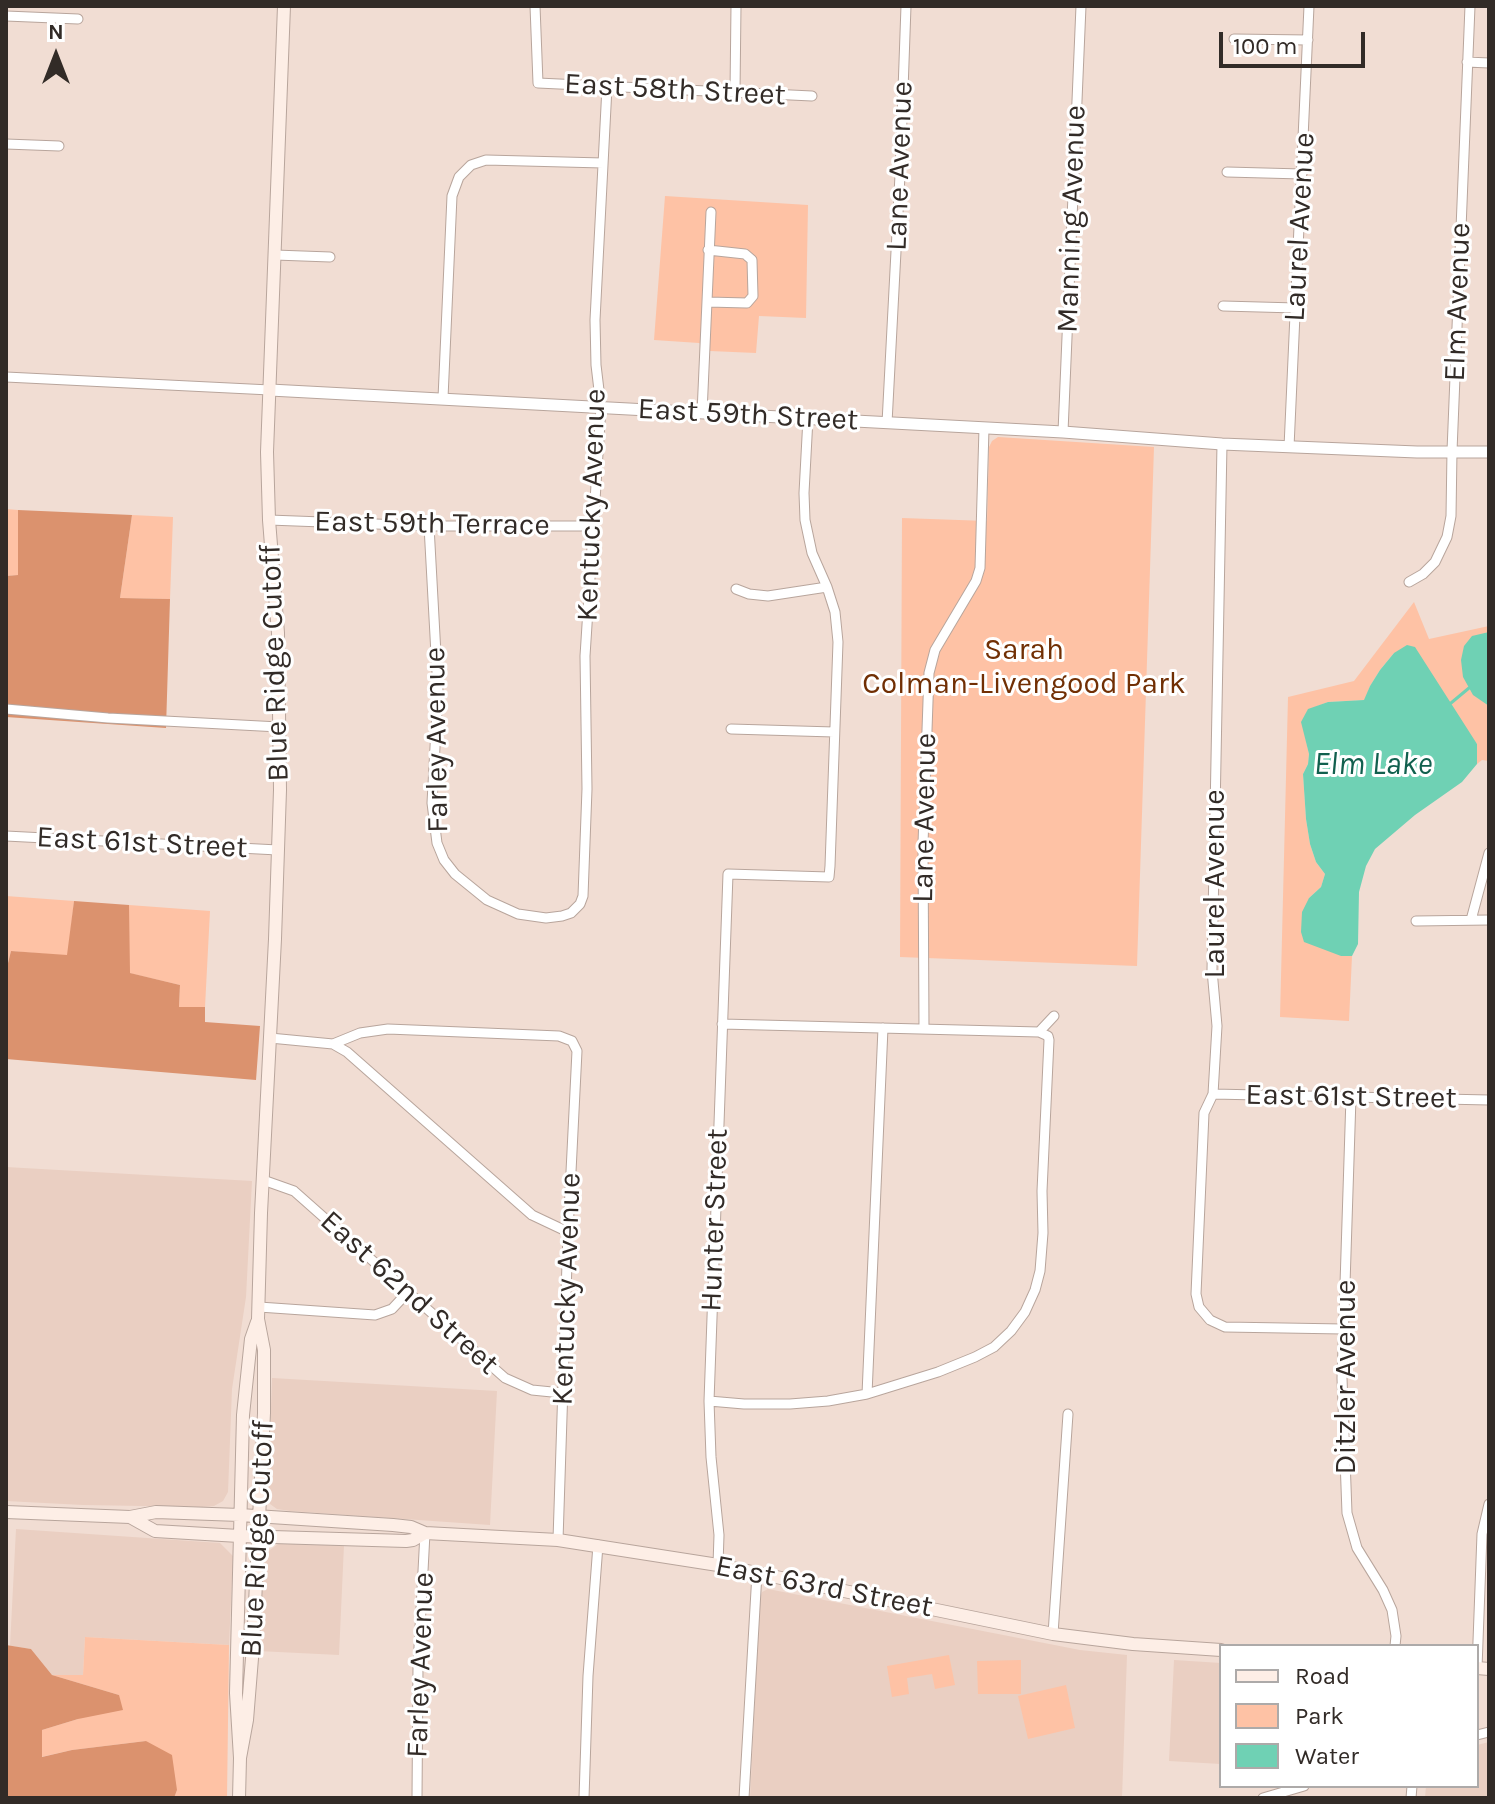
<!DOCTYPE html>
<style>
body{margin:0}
#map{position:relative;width:1495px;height:1804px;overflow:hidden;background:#f1ddd3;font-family:Karla,sans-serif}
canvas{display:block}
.frame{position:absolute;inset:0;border:8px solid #322b27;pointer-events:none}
.legend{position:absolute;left:1219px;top:1644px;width:260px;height:144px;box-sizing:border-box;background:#fff;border:2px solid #adaaa9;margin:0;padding:10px 14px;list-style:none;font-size:24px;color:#322b27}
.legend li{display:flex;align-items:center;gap:16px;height:40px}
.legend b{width:40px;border:2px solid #adaaa9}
.north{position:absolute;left:16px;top:16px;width:80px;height:80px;-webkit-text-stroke:6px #fff;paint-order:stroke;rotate:0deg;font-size:22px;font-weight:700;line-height:32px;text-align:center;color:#322b27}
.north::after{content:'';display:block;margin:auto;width:28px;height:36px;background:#322b27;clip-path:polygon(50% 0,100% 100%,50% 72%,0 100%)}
.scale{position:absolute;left:1219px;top:32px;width:146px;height:36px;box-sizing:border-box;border:4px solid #322b27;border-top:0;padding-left:10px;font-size:24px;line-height:28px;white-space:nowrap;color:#322b27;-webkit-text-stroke:6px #fff;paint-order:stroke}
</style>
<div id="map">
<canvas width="1495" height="1804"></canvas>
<div class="frame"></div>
<ul class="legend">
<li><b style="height:10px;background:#fdeee6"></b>Road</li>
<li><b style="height:22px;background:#fec2a5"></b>Park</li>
<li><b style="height:22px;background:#6fd1b4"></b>Water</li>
</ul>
<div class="north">N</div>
<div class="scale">100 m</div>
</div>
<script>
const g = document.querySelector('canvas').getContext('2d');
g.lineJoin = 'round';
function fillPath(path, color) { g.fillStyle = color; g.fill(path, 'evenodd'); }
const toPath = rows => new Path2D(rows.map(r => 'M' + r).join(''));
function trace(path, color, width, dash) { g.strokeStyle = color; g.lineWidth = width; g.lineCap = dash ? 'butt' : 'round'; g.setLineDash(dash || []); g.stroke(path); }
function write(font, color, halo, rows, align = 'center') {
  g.font = font + ' Karla,sans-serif'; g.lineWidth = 6; g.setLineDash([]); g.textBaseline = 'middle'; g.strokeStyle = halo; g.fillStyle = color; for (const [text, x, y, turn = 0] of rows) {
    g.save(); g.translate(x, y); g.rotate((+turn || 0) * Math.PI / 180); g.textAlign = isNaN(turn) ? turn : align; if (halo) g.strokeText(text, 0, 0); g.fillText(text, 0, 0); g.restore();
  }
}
fillPath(toPath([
 [6,1167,252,1181,246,1297,232,1389,228,1492,223,1501,214,1506,203,1507,83,1505,6,1501],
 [272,1378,497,1391,490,1525,290,1511,277,1509,270,1504,268,1494],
 [16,1529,220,1543,233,1556,229,1645,85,1637,83,1675,52,1675,31,1649,10,1646],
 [278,1544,344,1545,339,1655,258,1651,263,1563,266,1553],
 [768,1589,1080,1650,1127,1655,1122,1798,750,1798,760,1598,762,1592],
 [1174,1660,1221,1663,1221,1764,1169,1761],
 [1489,1742,1489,1798,1425,1798,1426,1786,1477,1786,1477,1745]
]), '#eacfc2');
fillPath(toPath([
 [665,196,808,205,806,318,759,316,756,353,710,351,699,343,654,340],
 [998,437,1154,447,1137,966,900,957,902,518,987,521,989,447,992,441],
 [6,509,18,510,18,575,6,576],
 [132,515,173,517,170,599,120,598],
 [1414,602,1429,639,1489,626,1489,761,1482,760,1477,764,1477,744,1394,653,1380,670,1370,686,1365,700,1328,702,1308,710,1302,722,1309,754,1308,764,1303,774,1306,819,1310,844,1316,862,1325,874,1321,887,1309,898,1341,956,1352,956,1349,1021,1280,1017,1288,697,1354,681],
 [6,896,74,901,68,956,11,951,6,970],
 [129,905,210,911,205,1007,179,1007,180,985,129,973],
 [85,1637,229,1645,227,1798,174,1798,177,1790,146,1741,72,1750,41,1757,42,1730,78,1719,119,1695,52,1675,83,1675],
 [949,1655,955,1685,935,1689,932,1674,907,1678,909,1694,892,1697,887,1666],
 [1021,1660,1021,1694,978,1694,977,1661],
 [1066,1685,1075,1728,1028,1739,1018,1696]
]), '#fec2a5');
fillPath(toPath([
 [18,510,132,515,120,598,170,599,166,728,6,717,6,576,18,575],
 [74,901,129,905,130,973,180,985,179,1007,205,1007,205,1022,260,1026,256,1080,6,1059,6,971,11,951,67,955],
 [6,1645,31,1649,52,1675,119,1695,123,1710,78,1719,42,1730,42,1757,72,1750,146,1741,172,1755,177,1790,174,1798,6,1798]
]), '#db926e');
fillPath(toPath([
 [1489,632,1489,706,1473,695,1463,677,1461,660,1464,646,1472,636],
 [1407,645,1415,647,1477,744,1477,764,1462,782,1415,815,1375,849,1366,866,1359,892,1358,944,1352,956,1341,956,1304,942,1301,932,1302,912,1309,898,1321,887,1325,874,1316,862,1310,844,1306,819,1303,774,1308,764,1309,754,1301,722,1308,709,1328,702,1364,700,1370,686,1380,670,1394,653]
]), '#6fd1b4');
trace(toPath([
 [1451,703,1469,688]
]), '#6fd1b4', 3);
const minor = toPath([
 [535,6,538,83,812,96],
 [6,16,78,19],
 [1234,39,1308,40],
 [1467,62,1489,63],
 [735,92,736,6],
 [6,144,59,146],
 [1227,172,1302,174],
 [275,255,330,257],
 [708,302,747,303,753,296,752,260,745,254,708,250],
 [1223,306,1296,308],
 [6,377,270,390],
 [443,398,452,196,459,177,471,165,486,160,603,163],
 [702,413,711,212],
 [887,423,900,175,906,6],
 [1063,432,1081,6],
 [1222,444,1212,970,1217,1026,1213,1094,1204,1113,1196,1294,1199,1307,1210,1320,1225,1327,1343,1329],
 [1289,447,1309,6],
 [269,520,429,526,594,526],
 [429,526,438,691,432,803,437,843,444,860,455,874,487,900,518,914,546,918,562,916,571,913,580,904,583,896,587,789,585,656,601,407,596,365,595,320,607,87],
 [1409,582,1423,574,1435,562,1447,537,1451,516,1452,451,1470,6],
 [736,589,749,594,768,596,827,587],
 [6,709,108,718,279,727],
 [731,729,834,732],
 [6,836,278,850],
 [1471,920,1489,853],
 [1416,921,1489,920],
 [722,1024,1039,1032,1054,1016],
 [924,1029,923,844,929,673,935,650,976,581,980,568,984,428],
 [270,1038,333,1044,360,1033,388,1029,559,1036,572,1041,577,1051,568,1232,558,1540],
 [333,1044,347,1052,532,1215,568,1232],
 [1213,1094,1489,1100],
 [1351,1097,1342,1378,1347,1513,1357,1548,1383,1590,1392,1610,1396,1636,1395,1646],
 [263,1180,294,1191,505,1378,532,1390,562,1393],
 [259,1307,375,1315,392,1309,407,1293],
 [867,1394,883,1028],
 [709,1401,744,1404,790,1404,828,1401,867,1394,938,1372,975,1357,994,1347,1011,1331,1025,1312,1035,1290,1040,1271,1043,1233,1042,1191,1049,1040,1048,1036,1039,1032],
 [718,1565,719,1535,711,1457,709,1401,728,874,829,877,830,866,838,642,835,612,827,587,812,553,805,520,804,493,808,418],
 [1053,1634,1068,1414],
 [1477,1668,1482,1534,1489,1504],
 [1477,1735,1489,1732],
 [417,1798,418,1666,425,1533],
 [584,1798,588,1676,598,1545],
 [744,1798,757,1573],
 [1263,1798,1304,1786],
 [1411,1798,1412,1786]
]);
const tertiary = toPath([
 [270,390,1063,432,1222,444,1417,452,1489,452]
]);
const secondary = toPath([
 [6,1512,130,1517,156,1512,240,1515,393,1525,411,1527,425,1533,558,1540,718,1565,1053,1634,1133,1644,1221,1650],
 [130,1517,155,1531,239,1536,406,1541,413,1540,425,1533],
 [1477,1668,1489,1669],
 [240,1758,247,1720,253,1646,264,1413,264,1350,258,1319,261,1213,275,939,280,790,278,633,269,520,267,452,284,6],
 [239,1798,240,1758,236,1693,243,1415,251,1339,257,1322]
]);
trace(minor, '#b8a59c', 11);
trace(tertiary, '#b8a59c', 13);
trace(secondary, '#b8a59c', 14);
trace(minor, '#fff', 9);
trace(tertiary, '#fff', 11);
trace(secondary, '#fdeee6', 12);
write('30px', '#322b27', '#fff', [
 ["East 58th Street",675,90,3],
 ["Lane Avenue",900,166,-88],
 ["Manning Avenue",1072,219,-88],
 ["Laurel Avenue",1300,227,-87],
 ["Elm Avenue",1458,302,-88],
 ["East 59th Street",748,415,3],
 ["Kentucky Avenue",592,505,-88],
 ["East 59th Terrace",432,524,1],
 ["Blue Ridge Cutoff",275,663,-92],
 ["Farley Avenue",437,740,-91],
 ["Lane Avenue",925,818,-89],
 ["East 61st Street",142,843,3],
 ["Laurel Avenue",1215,884,-90],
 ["East 61st Street",1351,1097,1],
 ["Hunter Street",715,1220,-88],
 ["Kentucky Avenue",567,1289,-88],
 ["East 62nd Street",409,1293,42],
 ["Ditzler Avenue",1346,1377,-90],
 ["Blue Ridge Cutoff",258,1539,-87],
 ["East 63rd Street",824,1587,11],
 ["Farley Avenue",421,1665,-88]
]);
write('30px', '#712f04', '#fff', [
 ["Sarah",1024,650],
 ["Colman-Livengood Park",1024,684]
]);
write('italic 32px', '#11604e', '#fff', [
 ["Elm Lake",1373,765]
]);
</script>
